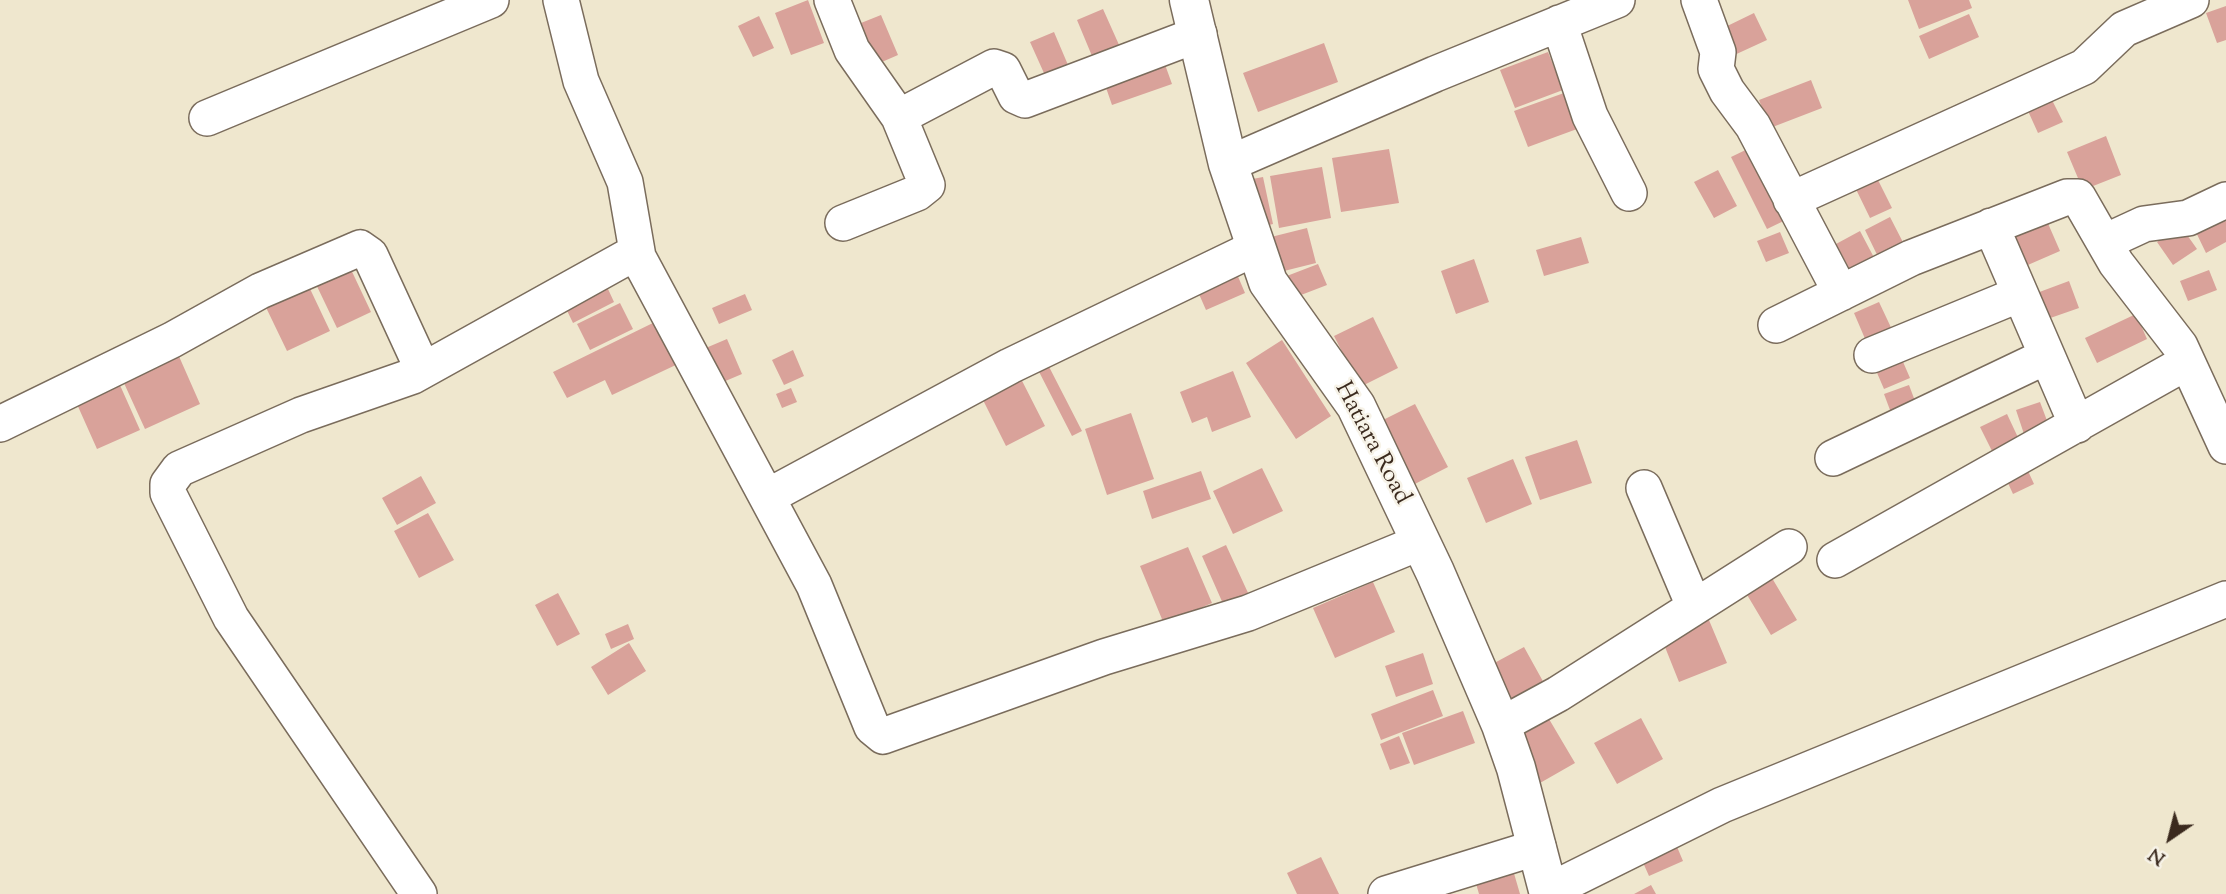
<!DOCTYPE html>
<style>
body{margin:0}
#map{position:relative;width:2226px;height:894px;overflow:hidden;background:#efe7ce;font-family:"Sorts Mill Goudy",serif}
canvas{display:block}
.north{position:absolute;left:2135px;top:803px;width:70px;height:70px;-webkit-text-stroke:5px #f7f3e8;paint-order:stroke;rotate:215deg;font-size:19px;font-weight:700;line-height:28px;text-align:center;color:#3b2a1e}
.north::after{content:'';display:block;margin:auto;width:24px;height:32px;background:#3b2a1e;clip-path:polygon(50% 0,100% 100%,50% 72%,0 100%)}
</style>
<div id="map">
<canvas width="2226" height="894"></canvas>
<div class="north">N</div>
</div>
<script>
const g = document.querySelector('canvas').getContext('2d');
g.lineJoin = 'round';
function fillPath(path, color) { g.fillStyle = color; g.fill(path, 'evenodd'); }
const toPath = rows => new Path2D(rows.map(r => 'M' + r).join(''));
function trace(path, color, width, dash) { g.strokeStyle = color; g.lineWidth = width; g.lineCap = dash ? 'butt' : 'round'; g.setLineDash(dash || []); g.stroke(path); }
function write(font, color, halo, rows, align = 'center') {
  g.font = font + ' "Sorts Mill Goudy",serif'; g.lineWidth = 5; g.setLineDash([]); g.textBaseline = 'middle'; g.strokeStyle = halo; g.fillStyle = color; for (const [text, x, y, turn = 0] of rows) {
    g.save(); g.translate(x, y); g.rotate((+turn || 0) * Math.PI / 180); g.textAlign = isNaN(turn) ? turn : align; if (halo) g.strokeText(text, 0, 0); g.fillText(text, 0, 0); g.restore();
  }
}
fillPath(toPath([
 [808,0,824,43,791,55,775,13],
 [1908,0,1969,0,1972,8,1919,29],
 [2226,6,2226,40,2217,43,2206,13],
 [1103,9,1124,56,1097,68,1077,20],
 [1754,13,1767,40,1730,57,1717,31],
 [1969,14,1979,37,1929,59,1919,36],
 [881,15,898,55,868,68,851,27],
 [759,16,774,48,753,57,738,26],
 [1054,32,1071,72,1048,82,1030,42],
 [1324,43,1338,82,1258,112,1243,73],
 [1548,52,1563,90,1515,108,1500,70],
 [1163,59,1172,84,1112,105,1103,79],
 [1811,80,1822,108,1770,128,1759,100],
 [2047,90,2063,122,2038,133,2023,100],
 [1564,93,1577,129,1528,147,1514,111],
 [2106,136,2121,175,2083,190,2067,152],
 [1758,144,1794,216,1767,229,1731,157],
 [1389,149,1399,203,1341,212,1332,158],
 [1322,167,1331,218,1279,228,1270,176],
 [1872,168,1892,208,1870,218,1851,179],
 [1718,170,1737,206,1714,218,1694,182],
 [1263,177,1273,224,1253,229,1242,181],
 [2220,210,2226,222,2226,242,2206,253,2192,224],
 [2043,212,2060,251,2014,271,1997,232],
 [1890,217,1909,254,1883,267,1865,230],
 [2180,225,2197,249,2173,265,2157,242],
 [1307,228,1316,263,1268,275,1259,240],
 [1860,231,1879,267,1855,279,1836,244],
 [1780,232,1789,253,1766,262,1757,241],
 [1581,237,1589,263,1544,276,1536,250],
 [1474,259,1489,302,1456,314,1441,271],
 [347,261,371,312,337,328,313,278],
 [1318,264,1327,285,1288,300,1279,279],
 [1234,267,1245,293,1206,310,1195,285],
 [2209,270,2217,290,2188,301,2180,281],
 [303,274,330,331,287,351,260,295],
 [602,276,614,302,573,323,560,296],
 [2069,281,2079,308,2036,323,2026,297],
 [745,294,752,310,719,324,712,308],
 [1879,302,1895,336,1869,348,1854,313],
 [620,303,633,329,590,350,577,324],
 [2136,314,2147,339,2097,363,2085,338],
 [1373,317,1398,368,1360,387,1334,336],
 [659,320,680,363,612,395,605,380,567,398,553,372],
 [727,339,742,374,716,385,701,350],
 [1282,340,1331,416,1296,439,1246,363],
 [174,345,200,404,145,429,118,370],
 [1897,348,1910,378,1884,389,1871,359],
 [793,350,804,376,784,385,772,360],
 [1044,357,1082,431,1072,436,1034,362],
 [1015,367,1045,426,1006,446,976,386],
 [1233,371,1251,417,1212,432,1207,417,1192,423,1180,392],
 [115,374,140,430,97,449,72,393],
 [1909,385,1918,409,1893,418,1884,394],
 [791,388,797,402,782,408,776,394],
 [2040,402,2052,434,2027,443,2016,410],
 [1415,404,1448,467,1407,488,1375,424],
 [1131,413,1154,479,1107,495,1085,429],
 [2007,414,2022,446,1996,459,1980,427],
 [1577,440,1592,483,1540,500,1525,457],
 [1513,459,1532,504,1486,523,1467,478],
 [2023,460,2034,484,2013,494,2002,470],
 [1262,468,1283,511,1233,534,1213,491],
 [1201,471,1211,499,1152,519,1143,491],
 [421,476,436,503,397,525,382,498],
 [428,513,454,560,419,578,394,531],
 [1226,545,1249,595,1224,606,1202,556],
 [1188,547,1212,603,1164,624,1140,566],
 [1769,573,1797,620,1771,635,1743,588],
 [1373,582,1395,632,1335,658,1313,608],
 [558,593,580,634,557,646,535,605],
 [1706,613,1727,663,1679,682,1659,632],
 [628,624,634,639,611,649,605,634],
 [629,643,646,671,608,695,591,667],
 [1524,647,1550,694,1510,716,1485,668],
 [1423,653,1433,684,1396,697,1385,666],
 [1433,690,1443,716,1381,740,1371,714],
 [1463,711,1475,743,1414,765,1402,733],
 [1641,718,1663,759,1617,784,1594,743],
 [1549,719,1575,763,1540,783,1514,740],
 [1399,736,1410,763,1390,770,1380,744],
 [1672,835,1683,861,1649,876,1637,849],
 [1321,857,1339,894,1297,894,1287,873],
 [1513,870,1520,894,1479,894,1475,880],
 [1651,885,1656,894,1634,894]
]), '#d9a29a');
const street = toPath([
 [561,0,581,81,625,182,638,257],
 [832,0,852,50,899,117,994,67,1003,70,1016,96,1025,100,1199,34],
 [1699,0,1718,52,1716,69,1727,91,1753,126,1841,293],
 [1559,23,1590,116,1629,193],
 [207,118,491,0],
 [1228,164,1435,74,1617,0],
 [1791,200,2084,67,2124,29,2191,0],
 [843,223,917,193,927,185,899,117],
 [1991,226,2077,425],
 [2105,242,2144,224,2188,218,2226,200],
 [1776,325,1911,258,2067,197,2078,197,2116,263,2180,346,2226,446],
 [1872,355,2020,294],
 [0,424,172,340,260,291,360,248,370,255,423,370],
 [1833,458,2047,356],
 [1644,488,1694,606],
 [767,497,1010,366,1255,248],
 [1835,560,2187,362],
 [1501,725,1558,694,1789,547],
 [1549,891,1722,805,2226,599],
 [419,894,231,618,168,493,168,484,179,469,301,415,413,376,629,256,638,257,814,585,872,727,883,736,1104,657,1248,613,1421,542],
 [1386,894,1538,847]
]);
const secondary = toPath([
 [1189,0,1228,164,1268,282,1356,406,1435,572,1501,725,1516,768,1549,894]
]);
trace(street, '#7a6c5c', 38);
trace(secondary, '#7a6c5c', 41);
trace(street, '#fff', 35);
trace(secondary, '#fff', 38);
write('24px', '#3b2a1e', '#f7f3e8', [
 ["Hatiara Road",1371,444,62]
]);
</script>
